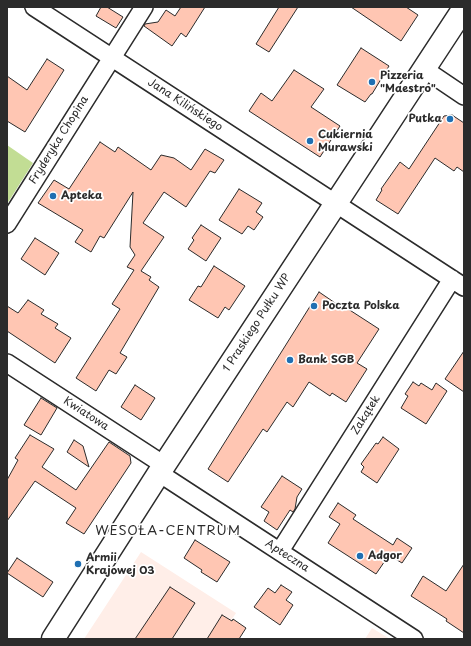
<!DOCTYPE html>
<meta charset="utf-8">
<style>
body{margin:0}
#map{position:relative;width:471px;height:646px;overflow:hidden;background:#fff;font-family:"Playpen Sans",sans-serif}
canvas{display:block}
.frame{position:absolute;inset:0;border:8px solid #2b2b2b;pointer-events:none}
</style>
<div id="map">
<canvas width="471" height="646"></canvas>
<div class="frame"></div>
</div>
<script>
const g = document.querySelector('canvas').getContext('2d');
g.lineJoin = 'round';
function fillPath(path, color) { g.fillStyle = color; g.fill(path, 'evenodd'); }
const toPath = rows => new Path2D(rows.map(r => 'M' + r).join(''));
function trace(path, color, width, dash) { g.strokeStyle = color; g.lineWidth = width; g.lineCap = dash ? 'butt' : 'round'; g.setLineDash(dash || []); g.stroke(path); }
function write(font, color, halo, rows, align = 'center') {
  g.font = font + ' "Playpen Sans",sans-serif'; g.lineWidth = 3.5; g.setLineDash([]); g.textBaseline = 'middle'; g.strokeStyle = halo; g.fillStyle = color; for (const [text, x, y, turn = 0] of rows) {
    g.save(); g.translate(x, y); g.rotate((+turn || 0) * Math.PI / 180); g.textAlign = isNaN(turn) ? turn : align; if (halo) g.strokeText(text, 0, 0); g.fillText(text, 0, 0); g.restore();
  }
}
fillPath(toPath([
 [141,552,236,613,219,639,84,639],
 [372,628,390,639,365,639]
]), '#ffeee8');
fillPath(toPath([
 [7,145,33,163,7,204]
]), '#c2dd94');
const building = toPath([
 [101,7,107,7,123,17,116,28,96,16,101,7],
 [181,7,205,7,186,37,181,33,172,46,144,26,145,24,158,22,166,10,175,16,181,7],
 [279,7,298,7,269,52,256,44,279,7],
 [351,7,406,7,418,15,401,41,351,7],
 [361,48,389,66,372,94,371,94,365,102,337,85,361,48],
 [47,59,64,70,25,132,7,121,7,76,27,90,47,59],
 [294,70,324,89,311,107,340,126,320,157,249,111,261,93,272,101,294,70],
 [452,115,464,123,464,172,457,167,454,171,435,158,398,214,376,200,382,190,381,189,400,162,409,169,444,116,452,115],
 [100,142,115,152,118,147,151,170,161,155,174,158,191,170,205,149,224,160,215,173,210,171,186,207,164,192,143,223,164,237,141,271,151,277,149,280,159,287,120,353,127,357,116,374,109,370,96,391,76,378,120,309,112,304,134,270,127,267,135,255,130,247,133,192,104,238,100,236,91,252,75,242,83,230,38,203,54,180,69,189,100,142],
 [239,189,262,203,256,212,263,217,254,230,248,226,242,234,219,220,239,189],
 [201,225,221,238,206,261,188,249,194,240,192,238,201,225],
 [35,238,59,253,45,275,21,259,35,238],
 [214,266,245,286,229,310,225,307,218,318,189,300,198,286,201,287,214,266],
 [319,292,344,309,345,307,379,329,357,363,367,369,346,402,332,393,330,396,309,382,293,407,287,402,267,432,263,429,228,482,208,469,319,292],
 [28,300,44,310,41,314,58,324,55,328,71,338,55,363,7,331,7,306,18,313,28,300],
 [464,351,464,392,445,379,464,351],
 [413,382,419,386,421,383,432,390,436,383,447,391,426,424,401,408,408,396,405,394,413,382],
 [135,385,155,398,141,420,121,407,135,385],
 [41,398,57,408,41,435,24,425,41,398],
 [30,435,54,449,42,467,76,490,109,442,130,456,131,463,84,534,66,523,76,508,35,481,7,521,7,480,18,460,15,458,30,435],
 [383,437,399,449,377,483,361,472,364,467,361,464,376,443,378,444,383,437],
 [74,440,83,446,89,467,67,452,74,440],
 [282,476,302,489,297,497,295,509,293,512,290,510,277,530,264,521,269,512,261,507,282,476],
 [338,503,356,515,353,519,393,545,397,538,412,548,402,563,389,555,376,574,328,543,340,524,329,517,338,503],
 [195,540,230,562,217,582,201,572,202,570,184,558,195,540],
 [17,558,53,582,43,597,7,573,17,558],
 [464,564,464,633,446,621,447,619,411,596,423,576,446,591,464,564],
 [281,585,292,592,286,600,293,605,280,625,254,607,268,588,275,593,281,585],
 [170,587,195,603,172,639,135,639,170,587],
 [222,615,232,621,233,619,246,628,239,639,207,639,222,615]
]);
fillPath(building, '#ffc6b3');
trace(building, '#2b2b2b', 1);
const minor = toPath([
 [34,7,464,287],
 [424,69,464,96],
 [7,224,144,7],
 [7,363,164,465],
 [159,473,414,639],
 [280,551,452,279]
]);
const tertiary = toPath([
 [53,639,159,473,464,8]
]);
trace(minor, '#2b2b2b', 20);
trace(tertiary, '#2b2b2b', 25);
trace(minor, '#fff', 17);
trace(tertiary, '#fff', 22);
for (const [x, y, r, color] of [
 [372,82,4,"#1f6fb2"],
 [450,119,4,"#1f6fb2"],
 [310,141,4,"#1f6fb2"],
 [53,196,4,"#1f6fb2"],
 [314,306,4,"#1f6fb2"],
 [290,360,4,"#1f6fb2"],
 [360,556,4,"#1f6fb2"],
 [78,564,4,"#1f6fb2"]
]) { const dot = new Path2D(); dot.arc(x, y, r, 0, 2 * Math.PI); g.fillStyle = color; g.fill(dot); trace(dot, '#fff', 1.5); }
write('bold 11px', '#2b2b2b', '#fff', [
 ["Pizzeria",380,76],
 ["\"Maestro\"",380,89],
 ["Putka",442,119,"right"],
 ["Cukiernia",318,135],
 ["Murawski",318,148],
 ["Apteka",61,196],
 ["Poczta Polska",322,306],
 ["Bank SGB",298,360],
 ["Adgor",368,556],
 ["Armii",86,558],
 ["Krajowej 03",86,571]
], 'left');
write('11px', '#2b2b2b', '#fff', [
 ["Jana Kilińskiego",185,105,33],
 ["Fryderyka Chopina",59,140,-58],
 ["1 Praskiego Pułku WP",257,323,-57],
 ["Kwiatowa",86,414,33],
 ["Zakątek",366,415,-58],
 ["Apteczna",287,556,33]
]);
g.letterSpacing = '1px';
write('13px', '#2b2b2b', '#fff', [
 ["WESOŁA-CENTRUM",168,531]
]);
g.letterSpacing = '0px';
</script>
